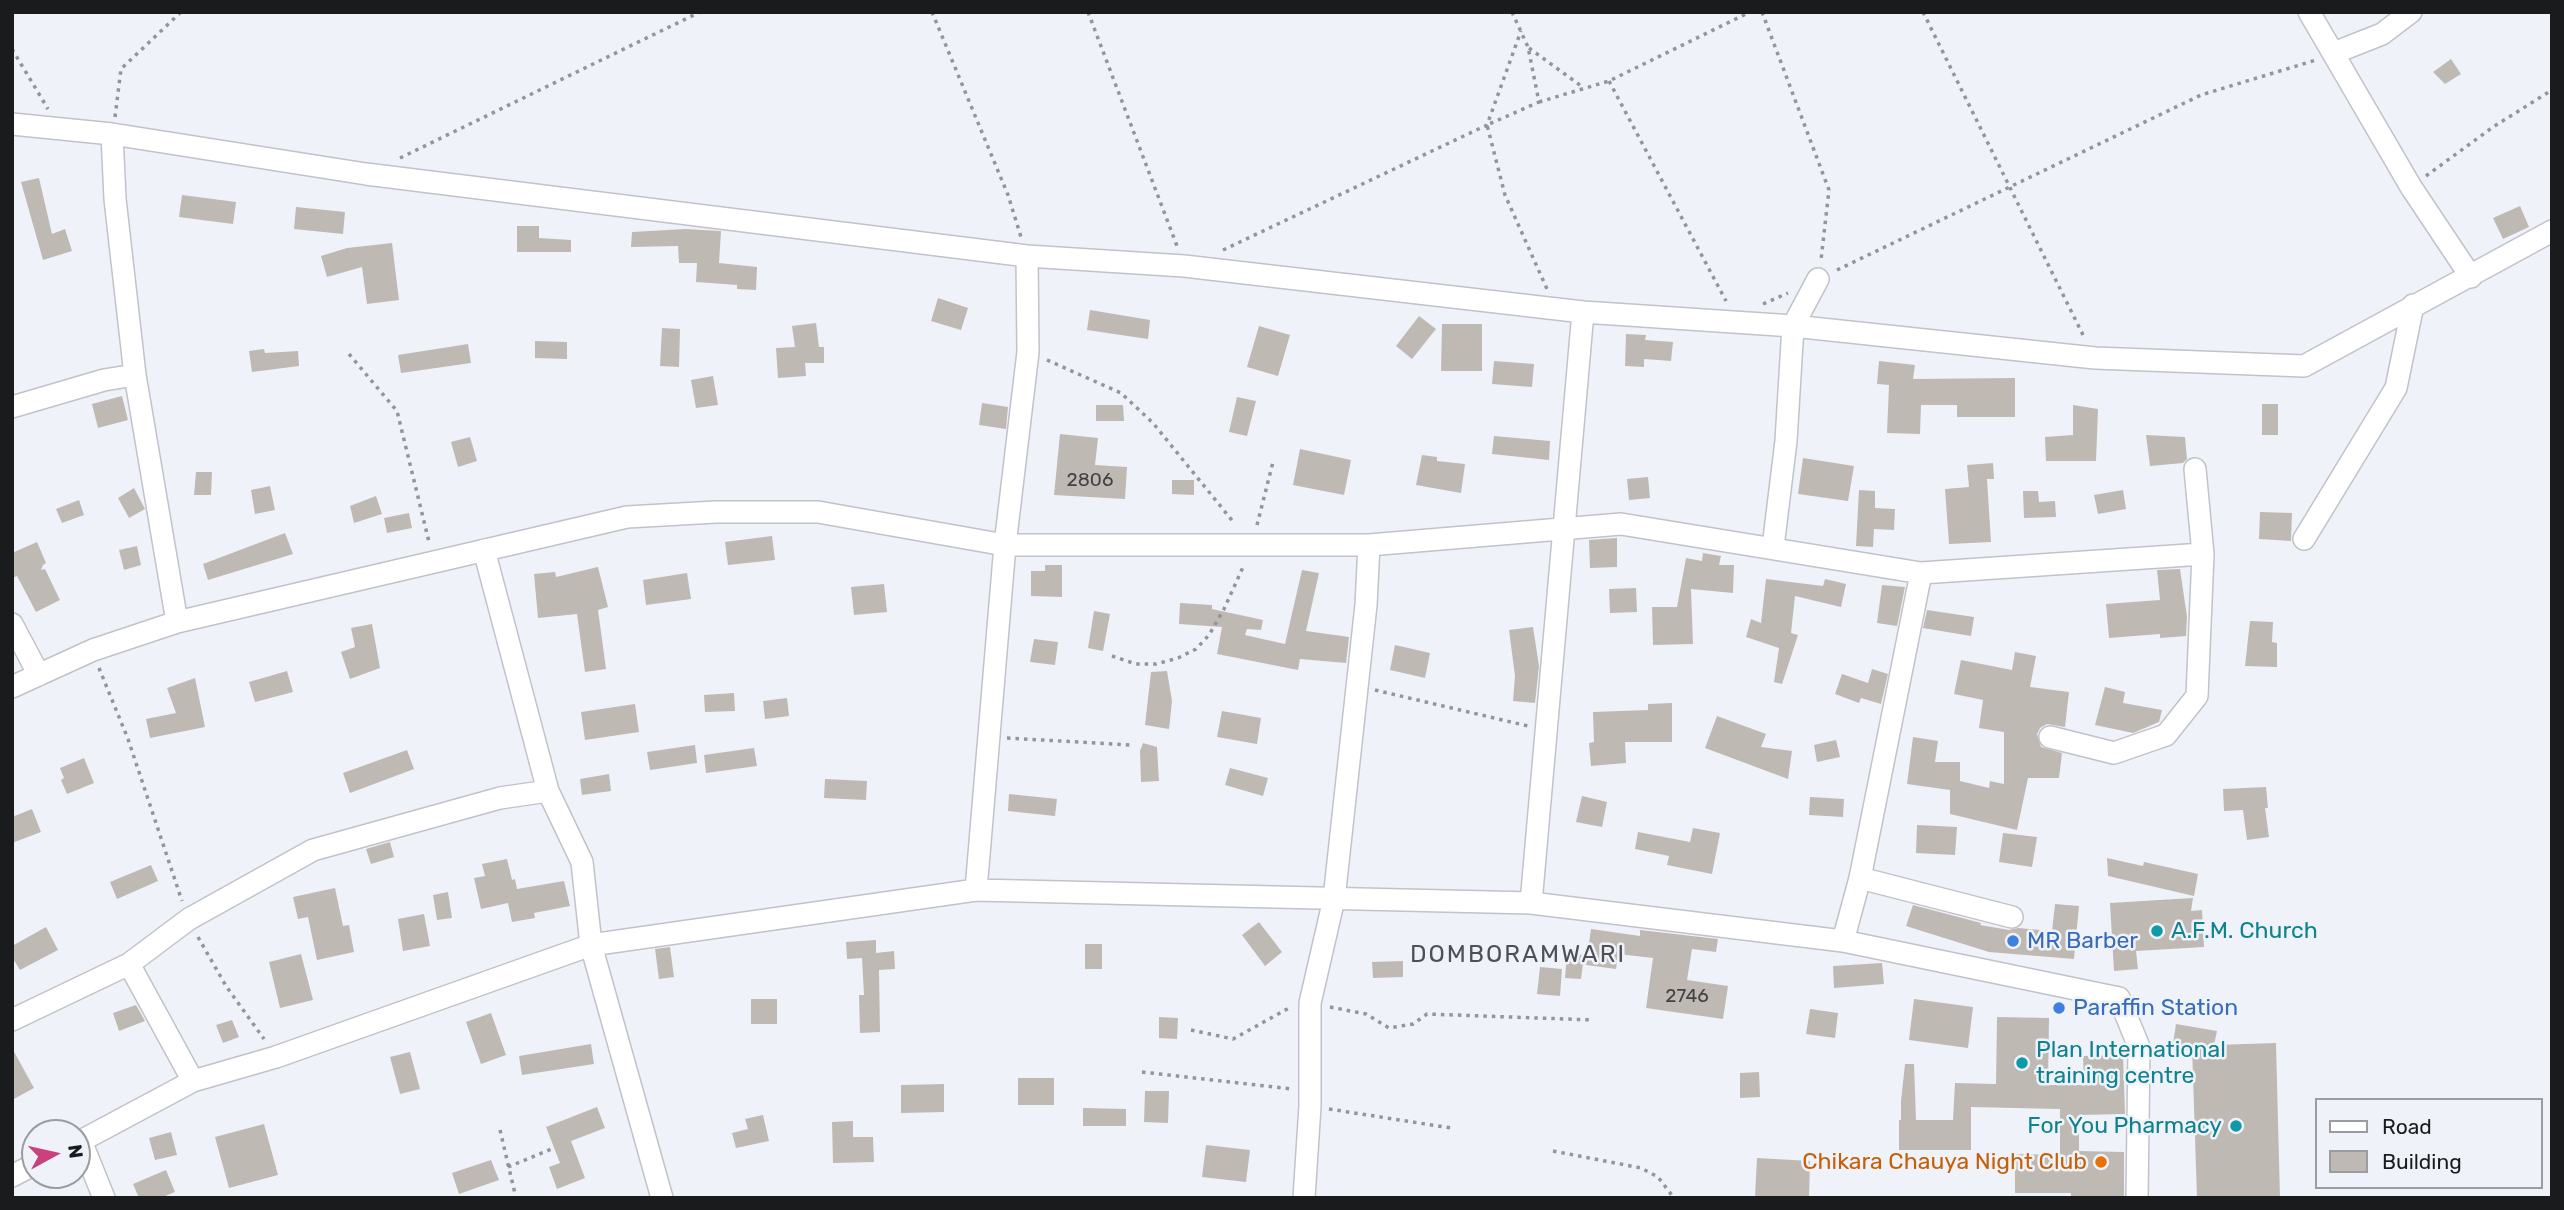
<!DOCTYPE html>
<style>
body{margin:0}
#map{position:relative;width:2564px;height:1210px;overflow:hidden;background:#f0f2fa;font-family:Rubik,sans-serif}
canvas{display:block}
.frame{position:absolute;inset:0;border:14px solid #1a1b1d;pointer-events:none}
.legend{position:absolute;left:2315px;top:1098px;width:228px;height:91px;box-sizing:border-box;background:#f0f2fa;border:2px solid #9a9ca2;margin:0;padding:9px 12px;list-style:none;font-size:21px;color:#1a1b1d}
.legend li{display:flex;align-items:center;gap:14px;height:35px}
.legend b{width:35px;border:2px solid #9a9ca2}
.north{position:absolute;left:21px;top:1119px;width:70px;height:70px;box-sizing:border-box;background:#f0f2fa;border:2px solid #9a9ca2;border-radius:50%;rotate:82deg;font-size:19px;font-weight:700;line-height:28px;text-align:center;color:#1a1b1d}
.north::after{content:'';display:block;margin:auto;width:24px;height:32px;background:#c9417d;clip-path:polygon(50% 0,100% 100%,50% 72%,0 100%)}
</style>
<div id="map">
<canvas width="2564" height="1210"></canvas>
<div class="frame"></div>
<ul class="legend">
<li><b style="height:9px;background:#fff"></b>Road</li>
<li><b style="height:19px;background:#bfb9b4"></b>Building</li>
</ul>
<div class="north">N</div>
</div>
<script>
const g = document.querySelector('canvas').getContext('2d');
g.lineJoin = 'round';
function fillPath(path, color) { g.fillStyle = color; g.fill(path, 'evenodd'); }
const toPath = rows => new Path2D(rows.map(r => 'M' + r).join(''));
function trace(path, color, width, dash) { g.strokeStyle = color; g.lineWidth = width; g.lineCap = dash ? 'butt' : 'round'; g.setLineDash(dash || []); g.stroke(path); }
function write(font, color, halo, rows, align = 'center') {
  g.font = font + ' Rubik,sans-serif'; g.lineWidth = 5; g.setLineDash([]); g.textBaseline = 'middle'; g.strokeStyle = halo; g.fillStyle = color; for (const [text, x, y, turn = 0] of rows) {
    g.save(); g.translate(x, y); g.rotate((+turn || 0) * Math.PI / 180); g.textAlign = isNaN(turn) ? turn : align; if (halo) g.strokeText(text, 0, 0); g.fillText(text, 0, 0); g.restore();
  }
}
fillPath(toPath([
 [2451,59,2461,74,2445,84,2433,72],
 [39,178,52,234,65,229,72,251,43,260,21,182],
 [182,195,236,202,233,224,179,217],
 [2520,206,2529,227,2503,239,2493,218],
 [296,207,345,212,343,234,294,229],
 [517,226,539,226,539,238,571,240,571,252,517,252],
 [685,229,721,231,719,263,757,267,756,290,737,289,737,285,696,282,697,263,679,263,678,246,631,247,632,232],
 [392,243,399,300,367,304,362,267,327,277,321,256,347,248],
 [938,298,968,308,961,330,931,321],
 [1090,310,1150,320,1148,339,1087,330],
 [1419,316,1436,329,1412,359,1396,346],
 [816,323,819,347,824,347,824,363,805,363,806,376,778,378,776,348,795,347,792,326],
 [1442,324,1482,324,1482,371,1441,371],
 [1259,326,1290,335,1278,376,1247,367],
 [662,328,680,329,679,367,660,366],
 [1626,334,1646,335,1645,340,1673,342,1671,361,1644,359,1644,367,1625,366],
 [535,341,567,342,567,359,535,358],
 [468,344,471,363,401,373,398,355],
 [264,349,265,353,298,351,299,366,252,372,249,351],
 [1494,361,1534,364,1532,387,1492,384],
 [1879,361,1915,365,1913,379,2015,378,2015,417,1957,417,1957,405,1921,405,1920,434,1887,433,1889,385,1877,384],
 [713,376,718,405,696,408,691,380],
 [122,396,128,420,98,428,92,404],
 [1237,397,1256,401,1247,436,1229,432],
 [982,403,1008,407,1006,429,979,425],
 [2262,404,2278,404,2278,435,2262,435],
 [1096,405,1123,405,1124,421,1096,421],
 [2073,405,2098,409,2096,461,2046,461,2045,437,2073,435],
 [1060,434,1098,438,1095,465,1127,467,1125,499,1054,495],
 [2146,435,2185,437,2187,459,2183,463,2150,466],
 [1494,436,1550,441,1549,460,1492,454],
 [470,437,477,461,458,467,451,442],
 [1300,449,1351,460,1344,495,1293,485],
 [1422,455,1437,457,1437,461,1465,464,1461,493,1416,485],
 [1803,458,1854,466,1848,501,1798,494],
 [1993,463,1994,479,1987,479,1991,542,1949,544,1945,489,1969,487,1967,465],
 [196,472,212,472,211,495,194,495],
 [1648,477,1650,498,1629,500,1627,479],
 [1172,480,1194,480,1194,495,1172,494],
 [270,486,275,510,255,514,251,490],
 [134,488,145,509,129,518,118,498],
 [1859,490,1875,491,1875,508,1895,509,1894,530,1874,529,1873,547,1856,546],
 [2123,490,2126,509,2098,514,2094,495],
 [2023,491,2038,491,2039,502,2055,501,2056,517,2024,518],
 [376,496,382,514,354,523,350,506],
 [79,500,84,515,62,523,56,509],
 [2260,512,2292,513,2291,541,2259,539],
 [409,513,412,528,387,533,384,518],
 [285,533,293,554,208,580,203,564],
 [772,536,775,560,728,565,725,542],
 [1617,538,1617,567,1590,568,1589,540],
 [37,542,46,563,43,565,41,570,45,569,60,600,36,612,17,576,12,578,12,553],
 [137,546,141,565,124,570,119,550],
 [1703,553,1721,556,1719,565,1734,565,1733,593,1691,589,1693,644,1653,645,1652,607,1677,607,1686,558,1702,561],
 [1045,565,1062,565,1062,597,1031,596,1031,571,1045,571],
 [598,567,608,607,598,610,606,669,585,672,577,614,538,618,534,574,555,572,556,577],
 [2180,569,2187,617,2186,636,2160,638,2160,634,2109,638,2106,604,2160,600,2157,570],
 [1302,570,1319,573,1306,631,1349,637,1346,663,1300,659,1298,670,1217,654,1222,627,1179,624,1180,603,1212,605,1212,609,1263,620,1261,630,1247,629,1245,635,1285,644],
 [687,573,691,599,646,605,643,580],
 [1766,579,1823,586,1825,579,1846,584,1841,607,1795,596,1791,633,1798,635,1782,684,1774,682,1779,648,1746,637,1751,619,1761,623],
 [884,584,887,612,854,615,851,587],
 [1882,585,1905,587,1897,626,1877,623],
 [1636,588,1637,612,1610,613,1609,589],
 [1927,610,1974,617,1971,636,1923,628],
 [1094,611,1110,614,1103,651,1088,648],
 [2250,621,2273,622,2272,642,2277,643,2277,667,2245,666],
 [372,624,380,668,350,679,341,652,355,647,351,628],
 [1533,627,1539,666,1535,703,1513,701,1515,676,1509,630],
 [1034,639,1058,642,1055,665,1030,662],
 [1395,645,1430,653,1425,678,1390,670],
 [2015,652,2036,656,2030,687,2069,692,2065,727,2047,724,2040,728,2037,734,2041,747,2062,753,2059,778,2028,778,2017,830,1950,814,1950,790,1907,784,1913,737,1938,741,1935,762,1960,762,1960,781,1989,788,1990,781,2004,784,2004,732,1979,728,1983,700,1954,694,1961,660,2012,670],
 [1872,669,1888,674,1881,704,1861,698,1859,703,1835,694,1842,674,1868,683],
 [287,671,293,692,255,702,249,682],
 [1167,671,1172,701,1169,729,1145,725,1151,672],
 [195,678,205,727,150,738,146,719,176,713,167,688],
 [2105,687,2125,692,2123,703,2162,710,2159,722,2133,733,2095,725],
 [734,693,735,711,705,712,704,695],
 [787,698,789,716,765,719,763,701],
 [1672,703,1672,742,1625,742,1626,763,1591,766,1589,743,1594,742,1593,712,1648,710,1648,704],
 [635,704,639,732,585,740,581,712],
 [1222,711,1261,718,1257,744,1217,737],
 [1717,716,1766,734,1761,747,1792,751,1788,779,1705,748],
 [1836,740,1840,757,1817,762,1814,745],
 [1143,743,1157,747,1159,781,1141,782,1140,751],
 [695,745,697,763,650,770,647,752],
 [754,748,757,766,706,773,704,755],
 [407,750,414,769,350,793,343,773],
 [84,758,94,783,67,794,61,780,64,778,60,768],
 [1230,768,1268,778,1263,796,1225,785],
 [609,774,611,791,582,795,580,779],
 [825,779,867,781,866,800,824,798],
 [2266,787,2268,808,2265,808,2269,837,2247,840,2243,810,2224,811,2223,789],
 [1009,794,1057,799,1055,816,1008,811],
 [1582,796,1607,802,1602,827,1576,822],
 [1810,797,1844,799,1843,817,1809,815],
 [32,809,41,832,12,843,12,817],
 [1917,825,1957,827,1955,855,1916,853],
 [1693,828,1720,833,1712,874,1667,865,1669,856,1635,849,1638,832,1690,842],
 [2003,833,2037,837,2032,867,1999,862],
 [390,842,394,857,371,864,366,849],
 [2107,858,2143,866,2144,862,2198,874,2194,896,2108,876],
 [507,859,512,880,515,879,517,889,564,881,570,906,534,913,535,918,512,922,508,903,481,909,474,878,485,876,482,864],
 [151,865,158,881,117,899,110,882],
 [335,888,343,926,349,925,354,952,317,960,308,917,298,919,293,897],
 [448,892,452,918,437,920,433,895],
 [2193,898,2191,911,2202,910,2204,947,2136,951,2138,969,2114,971,2110,903],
 [2055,904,2079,906,2074,959,1989,952,1906,926,1913,905,1981,923,1980,925,2009,930,2018,928,2052,931],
 [424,914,430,946,403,951,398,919],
 [1259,922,1282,952,1265,966,1242,935],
 [46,927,58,950,20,970,12,957,12,946],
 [1591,929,1640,936,1640,930,1718,939,1716,952,1692,949,1687,980,1728,986,1723,1019,1646,1008,1653,958,1618,954,1616,969,1586,965],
 [876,940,876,953,894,951,895,969,879,970,880,1032,860,1033,859,995,864,995,862,958,847,959,846,942],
 [1085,944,1102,944,1102,969,1085,969],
 [670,947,674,977,659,979,655,949],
 [1567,953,1584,955,1581,979,1565,978],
 [301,954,313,1000,280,1008,269,962],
 [1403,961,1403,977,1373,978,1372,962],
 [1882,963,1884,984,1834,988,1833,966],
 [1540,967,1562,969,1560,996,1537,994],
 [751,999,777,999,777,1024,751,1024],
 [1914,999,1973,1007,1968,1048,1909,1040],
 [136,1005,145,1021,119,1031,113,1013],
 [1810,1009,1838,1013,1835,1038,1806,1034],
 [491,1013,506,1055,481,1064,466,1022],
 [1159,1017,1178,1018,1177,1039,1159,1038],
 [1997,1017,2049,1018,2048,1085,2084,1085,2083,1056,2123,1055,2125,1114,2079,1115,2079,1151,2124,1152,2124,1198,2071,1198,2071,1193,2015,1193,2015,1154,2060,1155,2060,1109,1971,1107,1971,1150,1899,1150,1899,1120,1901,1120,1901,1101,1905,1064,1914,1064,1916,1120,1953,1120,1955,1083,1996,1084],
 [232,1020,239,1037,223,1043,216,1025],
 [2176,1024,2217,1031,2214,1045,2276,1043,2280,1198,2197,1198,2192,1047,2173,1044],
 [591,1044,594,1064,522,1075,519,1056],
 [12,1048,34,1088,12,1100],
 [410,1052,420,1089,400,1094,390,1057],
 [1759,1072,1760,1097,1740,1098,1740,1073],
 [1018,1078,1054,1078,1054,1105,1018,1105],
 [944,1084,944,1112,901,1113,901,1085],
 [1145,1091,1169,1091,1168,1123,1144,1122],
 [597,1107,605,1128,571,1141,585,1178,557,1189,549,1167,560,1163,546,1127],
 [1083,1108,1126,1109,1126,1126,1083,1126],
 [763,1115,769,1141,736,1148,732,1133,748,1129,745,1119],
 [853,1121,853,1137,873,1137,874,1162,833,1163,832,1122],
 [264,1124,278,1175,229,1188,215,1137],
 [171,1132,177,1155,155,1160,149,1138],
 [1206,1145,1250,1150,1246,1182,1202,1177],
 [1757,1158,1810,1161,1809,1198,1755,1197],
 [491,1160,499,1180,459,1194,452,1173],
 [166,1170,175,1192,160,1198,139,1198,133,1184]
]), '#bfb9b4');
const street = toPath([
 [2309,12,2411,187,2471,277],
 [2334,53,2382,34,2411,12],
 [12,124,112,134,366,174,1027,256,1184,266,1583,312,1793,326,2095,358,2304,366,2552,231],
 [112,134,115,199,135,375,177,622],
 [12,407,104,380,135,375],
 [2195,469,2203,554],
 [2304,539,2396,388,2413,305],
 [1773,547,1786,441,1793,326,1818,279],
 [484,550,548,791,582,862,591,945,662,1198],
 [12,624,39,675],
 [12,687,93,650,177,622,627,517,716,512,818,512,1005,545,1369,545,1621,524,1921,573,2203,554,2197,696,2166,735,2114,753,2050,737],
 [1860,878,2012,917],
 [976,890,1005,545,1028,352,1027,256],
 [1531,903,1583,312],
 [1843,941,1860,878,1921,573],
 [129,964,193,1081],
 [12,1020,129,964,189,919,313,850,500,798,548,791],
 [81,1141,104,1198],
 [77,1143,193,1081,276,1057,591,945,976,890,1531,903,1843,941,2119,998,2139,1047,2137,1198],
 [12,1176,35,1164],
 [1304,1198,1310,1106,1310,1003,1334,899,1366,605,1369,545]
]);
trace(street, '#c1c2ca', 24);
trace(toPath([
 [932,12,1008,195,1021,237],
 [1088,12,1177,246],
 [1512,12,1528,47,1539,102,1487,125,1505,195,1547,289],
 [1762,12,1829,190,1821,260],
 [1923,12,2084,337],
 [1529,48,1584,88],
 [12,49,48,109],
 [1609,81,1726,301],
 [1539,102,1609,81,1750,12],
 [115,117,121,69,181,12],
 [400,158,700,12],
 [2426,176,2493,127,2552,90],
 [1223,250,1487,125,1521,31],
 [1837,270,2201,95,2316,60],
 [1763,304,1788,293],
 [349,354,397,411,429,542],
 [1047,360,1121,393,1153,423,1235,524],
 [1257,525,1273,462],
 [1112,656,1136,664,1156,664,1178,658,1196,649,1209,635,1224,609,1244,565],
 [99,668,128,739,182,901],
 [1375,690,1528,726],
 [1007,738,1131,745],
 [198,937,226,986,264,1039],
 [1330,1007,1366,1014,1389,1028,1413,1024,1427,1014,1593,1020],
 [1191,1030,1233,1039,1289,1008],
 [1142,1072,1292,1089],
 [1329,1109,1451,1128],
 [500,1130,516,1198],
 [1553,1151,1641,1168,1658,1177,1674,1198],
 [508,1167,554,1148]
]), '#93959a', 3.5, [3.5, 5]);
trace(street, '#fff', 21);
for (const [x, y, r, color] of [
 [2157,931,7,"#0f9aa8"],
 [2013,941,7,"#3f7fe0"],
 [2059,1008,7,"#3f7fe0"],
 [2022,1063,7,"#0f9aa8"],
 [2236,1126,7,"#0f9aa8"],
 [2101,1162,7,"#e8710a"]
]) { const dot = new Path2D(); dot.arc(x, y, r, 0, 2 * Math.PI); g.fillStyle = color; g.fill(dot); trace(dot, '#f0f2fa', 2.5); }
write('19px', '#434243', null, [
 ["2806",1090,481],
 ["2746",1687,997]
]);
write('23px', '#0d838f', '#f0f2fa', [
 ["A.F.M. Church",2171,931],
 ["Plan International",2036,1050],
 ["training centre",2036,1076],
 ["For You Pharmacy",2222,1126,"right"]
], 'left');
write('23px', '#366cbe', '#f0f2fa', [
 ["MR Barber",2027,941],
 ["Paraffin Station",2073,1008]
], 'left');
write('23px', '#c56008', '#f0f2fa', [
 ["Chikara Chauya Night Club",2087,1162]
], 'right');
g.letterSpacing = '2px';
write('24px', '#4e5056', '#f0f2fa', [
 ["DOMBORAMWARI",1518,955]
]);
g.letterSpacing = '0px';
</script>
